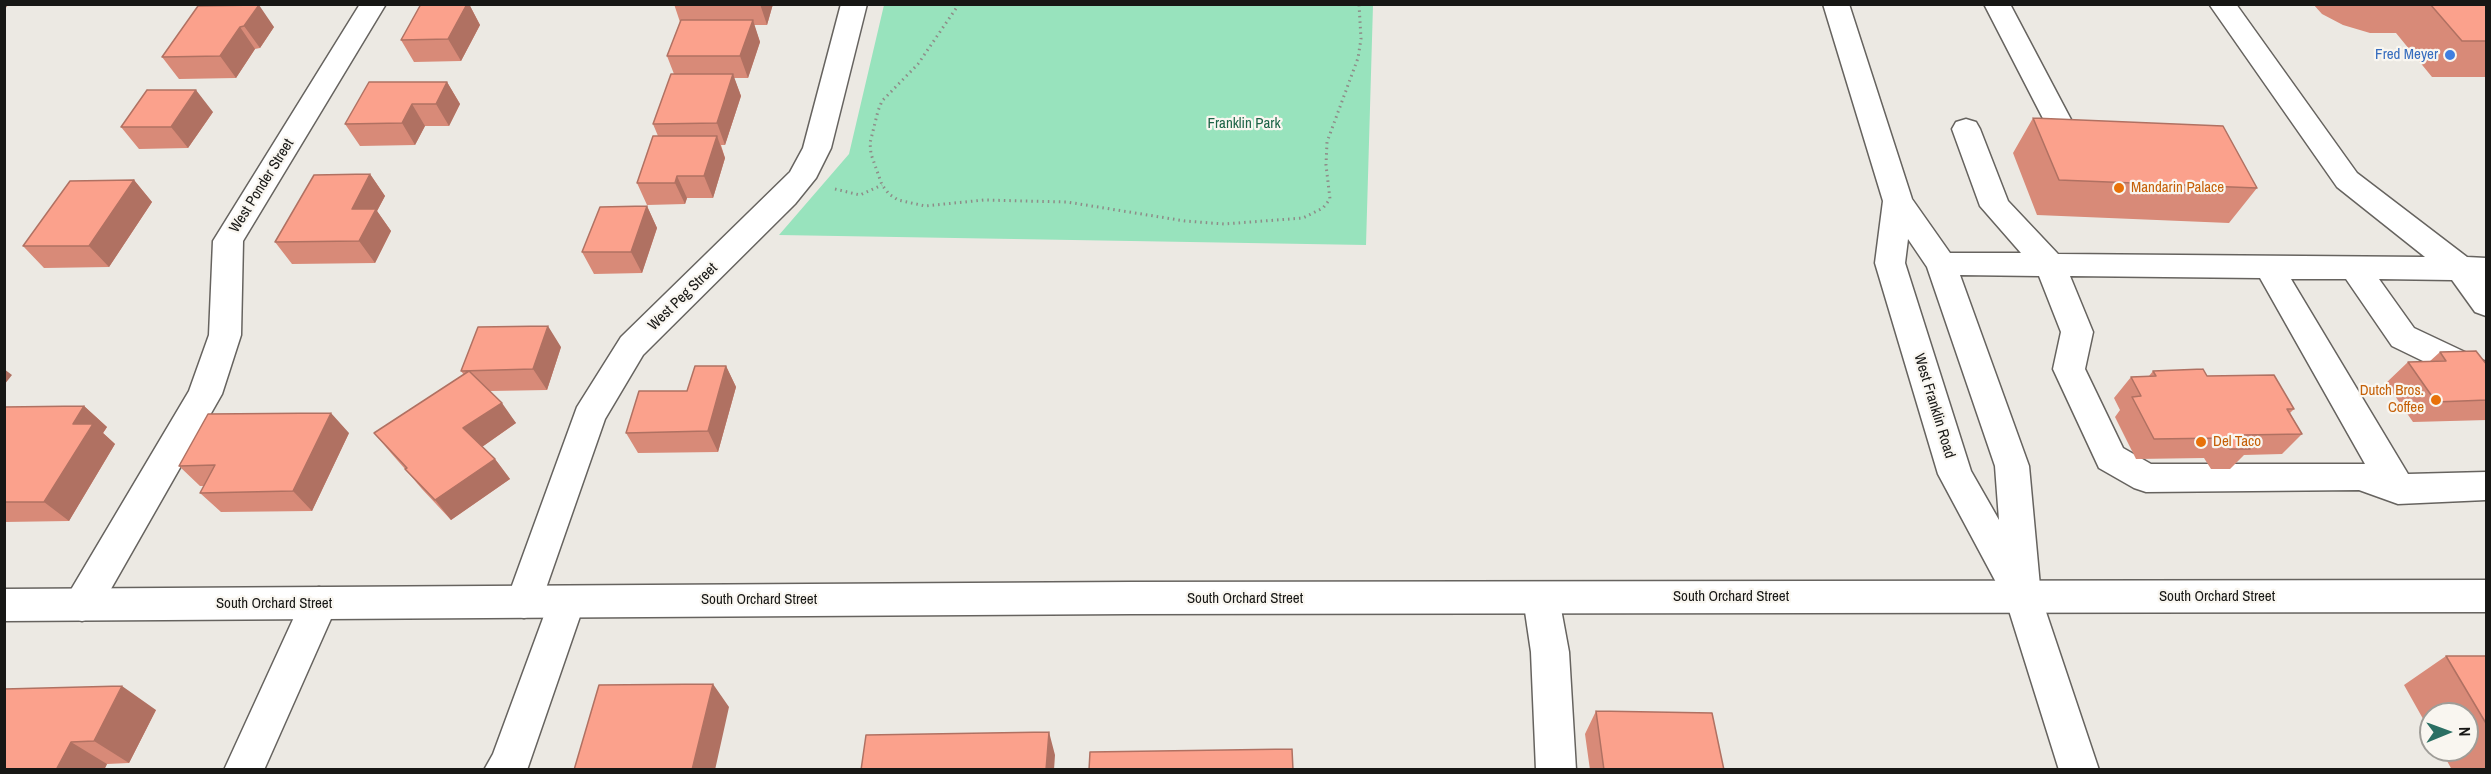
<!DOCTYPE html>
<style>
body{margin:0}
#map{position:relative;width:2491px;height:774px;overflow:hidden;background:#ece9e3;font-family:"Archivo Narrow",sans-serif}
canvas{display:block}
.frame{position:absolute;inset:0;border:6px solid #171715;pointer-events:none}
.north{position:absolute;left:2419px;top:702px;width:60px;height:60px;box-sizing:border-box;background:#f9f6f0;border:2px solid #9f9d98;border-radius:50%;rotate:89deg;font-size:16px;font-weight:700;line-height:24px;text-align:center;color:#171715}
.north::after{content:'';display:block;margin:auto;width:21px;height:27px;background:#2b6f63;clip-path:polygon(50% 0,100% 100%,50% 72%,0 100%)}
</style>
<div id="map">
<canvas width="2491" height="774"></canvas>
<div class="frame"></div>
<div class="north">N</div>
</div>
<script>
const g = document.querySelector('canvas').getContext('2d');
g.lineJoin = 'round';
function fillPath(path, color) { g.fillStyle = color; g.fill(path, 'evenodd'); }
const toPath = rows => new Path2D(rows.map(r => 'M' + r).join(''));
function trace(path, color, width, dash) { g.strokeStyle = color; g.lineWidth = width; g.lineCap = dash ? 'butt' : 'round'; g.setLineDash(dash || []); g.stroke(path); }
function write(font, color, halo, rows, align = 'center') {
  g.font = font + ' "Archivo Narrow",sans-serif'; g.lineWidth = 4.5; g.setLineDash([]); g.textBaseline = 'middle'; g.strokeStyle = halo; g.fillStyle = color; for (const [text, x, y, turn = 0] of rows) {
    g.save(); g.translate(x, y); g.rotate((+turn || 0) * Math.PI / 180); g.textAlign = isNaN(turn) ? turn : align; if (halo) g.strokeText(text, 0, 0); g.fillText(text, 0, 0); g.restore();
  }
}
fillPath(toPath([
 [884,5,1373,5,1366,245,779,235,849,154]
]), '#98e3bd');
const minor = toPath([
 [360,4,386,4,243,241,241,335,222,394,95,617,82,621,69,617,63,605,69,593,189,391,209,335,213,241,360,4],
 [841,4,867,4,831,148,816,178,795,204,643,355,605,419,537,614,524,618,511,614,506,602,577,407,621,337,790,172,803,148,841,4],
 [1823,4,1849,4,1912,199,1950,253,2021,253,1980,206,1952,129,1956,122,1966,119,1976,122,1980,129,2008,201,2058,254,2425,257,2337,187,2209,4,2236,4,2357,173,2467,257,2486,258,2486,316,2475,312,2452,280,2379,279,2414,328,2484,361,2486,366,2486,405,2474,401,2460,379,2392,346,2346,279,2291,279,2408,474,2486,472,2486,500,2398,504,2359,490,2146,492,2134,488,2099,468,2053,369,2061,332,2039,276,1960,275,2029,466,2041,597,2099,770,2059,770,2006,601,1938,474,1875,263,1883,201,1823,4],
 [1908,239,1927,267,1995,466,1999,520,1971,471,1905,263,1908,239],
 [2070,276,2260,278,2365,464,2151,464,2123,448,2085,369,2093,332,2070,276],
 [1984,4,2010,4,2076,129,2072,136,2062,139,2052,136,1984,4],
 [1541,582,1554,586,1559,598,1569,652,1576,770,1536,770,1531,652,1523,598,1528,586,1541,582],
 [567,586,580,590,585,602,527,770,484,770,493,754,549,602,554,590,567,586],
 [319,587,332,591,338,603,264,770,224,770,306,591,319,587]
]);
const major = toPath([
 [2486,580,2486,612,1130,614,4,621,4,589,1130,582,2486,580]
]);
trace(minor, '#66635f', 3);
trace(major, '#66635f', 3);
trace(toPath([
 [959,4,918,64,882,101,878,111,870,143,871,154,882,185,889,194,898,200,925,206,984,200,1067,202,1185,221,1224,224,1303,218,1323,208,1330,199,1326,165,1327,142,1358,58,1361,39,1359,4],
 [835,189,860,195,882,185]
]), '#8e8c88', 3, [1.5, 4]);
fillPath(minor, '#fff');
fillPath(major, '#fff');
fillPath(toPath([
 [421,4,469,4,480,25,461,61,414,62,401,40],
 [674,4,773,4,767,25,754,25,760,42,748,78,734,78,741,96,725,145,721,145,725,158,713,198,687,198,685,204,647,205,637,183,658,136,653,124,674,74,667,56,680,22],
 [2313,4,2487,4,2487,77,2432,77,2396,33,2370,33,2343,25,2322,14],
 [198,6,274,27,260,48,255,49,236,78,179,79,162,57],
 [447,82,460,104,449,126,425,126,415,145,360,146,345,124],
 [213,112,188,148,139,149,121,127],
 [2033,118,2257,188,2229,223,2037,215,2013,153],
 [370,174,385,196,377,211,391,231,375,263,292,264,275,242],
 [134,180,152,202,109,267,44,268,23,246],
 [647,206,657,228,642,273,594,274,582,252],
 [561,347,547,390,490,391,516,423,482,447,495,459,510,479,451,520,422,489,405,469,391,453,374,433,464,375,461,371],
 [2440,352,2487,365,2487,420,2413,422,2386,383,2408,362,2429,362],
 [726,366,736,387,718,452,638,453,626,433],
 [2153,371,2207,376,2294,409,2290,413,2302,434,2282,454,2244,455,2230,469,2211,469,2204,458,2136,459,2115,417,2120,410,2114,398,2131,377,2149,376],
 [84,406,107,427,103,433,115,444,69,521,4,522,4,407],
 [349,433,312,511,221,512,200,493,204,486,200,486,179,466],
 [2446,656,2487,656,2487,770,2452,770,2441,750,2467,750,2467,714,2431,714,2431,733,2404,685],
 [4,689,156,710,129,763,107,764,104,770,4,770],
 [1596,711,1724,770,1590,770,1585,734]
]), '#d88a78');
fillPath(toPath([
 [4,4,9,4,4,10],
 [467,4,469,4,480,25,461,61,448,39],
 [760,4,773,4,767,25],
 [259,5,274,27,260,48,244,26],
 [753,20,760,42,748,78,740,56],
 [240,27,255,49,236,78,220,56],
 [733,74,741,96,725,145,717,123],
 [447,82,460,104,449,126,436,104],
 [196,90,213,112,188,148,171,127],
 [412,104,425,126,415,145,402,123],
 [717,136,725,158,713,198,704,176],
 [370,174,385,196,377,211,391,231,375,263,359,241,352,209],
 [677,176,687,198,685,204,675,183],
 [134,180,152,202,109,267,89,246],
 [647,206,657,228,642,273,631,252],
 [548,326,561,347,547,390,533,369],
 [726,366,736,387,718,452,708,431],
 [4,369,12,375,4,385],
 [502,403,516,423,479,449,463,428],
 [84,406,107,427,103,433,115,444,69,521,44,502,73,424],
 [331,413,349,433,312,511,293,491],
 [495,459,510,479,451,520,435,500],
 [713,684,729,707,715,770,692,770],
 [122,686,156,710,129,763,94,741],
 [1049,732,1055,755,1054,770,1046,770],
 [71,742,107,764,104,770,56,770]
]), '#b07162');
const building = toPath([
 [421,4,467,4,448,39,401,40,421,4],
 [2430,4,2487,4,2487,41,2462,41,2430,4],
 [259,5,244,26,240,27,220,56,162,57,198,6,259,5],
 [681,20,753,20,740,56,667,56,681,20],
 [671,74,733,74,717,123,653,124,671,74],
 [369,82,447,82,436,104,412,104,402,123,345,124,369,82],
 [147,90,196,90,171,127,121,127,147,90],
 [2033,118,2223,126,2257,188,2059,180,2033,118],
 [653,136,717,136,704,176,677,176,675,183,637,183,653,136],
 [370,174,352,209,376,209,359,241,275,242,314,175,370,174],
 [134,180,89,246,23,246,70,181,134,180],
 [647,206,631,252,582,252,600,207,647,206],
 [548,326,533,369,461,371,478,327,548,326],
 [2476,351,2487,365,2487,400,2436,402,2408,362,2446,361,2440,352,2476,351],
 [695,366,726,366,708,431,626,433,639,391,687,391,695,366],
 [2203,369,2207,376,2274,375,2294,409,2287,409,2302,434,2242,435,2250,449,2230,449,2223,438,2154,439,2132,397,2141,396,2131,377,2156,376,2153,371,2203,369],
 [469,371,502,403,463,428,495,459,435,500,405,469,407,468,374,433,469,371],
 [84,406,73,424,93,424,44,502,4,502,4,407,84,406],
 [331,413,293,491,200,493,215,465,179,466,208,414,331,413],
 [2446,656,2487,656,2487,725,2446,656],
 [713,684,692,770,574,770,599,685,713,684],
 [122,686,94,741,71,742,56,770,4,770,4,689,122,686],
 [1596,711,1712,713,1724,770,1604,770,1596,711],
 [1049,732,1046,770,861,770,866,735,1049,732],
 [1292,749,1293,770,1089,770,1090,752,1292,749]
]);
fillPath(building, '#fba18c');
trace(building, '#b07162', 1.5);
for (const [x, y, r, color] of [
 [2450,55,6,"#3f7fe0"],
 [2119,188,6,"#e8710a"],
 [2436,400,6,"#e8710a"],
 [2201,442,6,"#e8710a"]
]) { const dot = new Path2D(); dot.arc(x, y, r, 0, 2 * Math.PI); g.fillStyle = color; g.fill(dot); trace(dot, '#f9f6f0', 2); }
write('15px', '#366cbe', '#f9f6f0', [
 ["Fred Meyer",2438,55]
], 'right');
write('15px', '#1c6346', '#f9f6f0', [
 ["Franklin Park",1244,124]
]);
write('15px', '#171715', '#f9f6f0', [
 ["West Ponder Street",262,186,-58],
 ["West Peg Street",683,297,-44],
 ["West Franklin Road",1934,406,73],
 ["South Orchard Street",1731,597],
 ["South Orchard Street",2217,597],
 ["South Orchard Street",1245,599],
 ["South Orchard Street",759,600],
 ["South Orchard Street",274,604]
]);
write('15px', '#c56008', '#f9f6f0', [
 ["Mandarin Palace",2131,188],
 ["Dutch Bros.",2424,391,"right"],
 ["Coffee",2424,408,"right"],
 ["Del Taco",2213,442]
], 'left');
</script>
